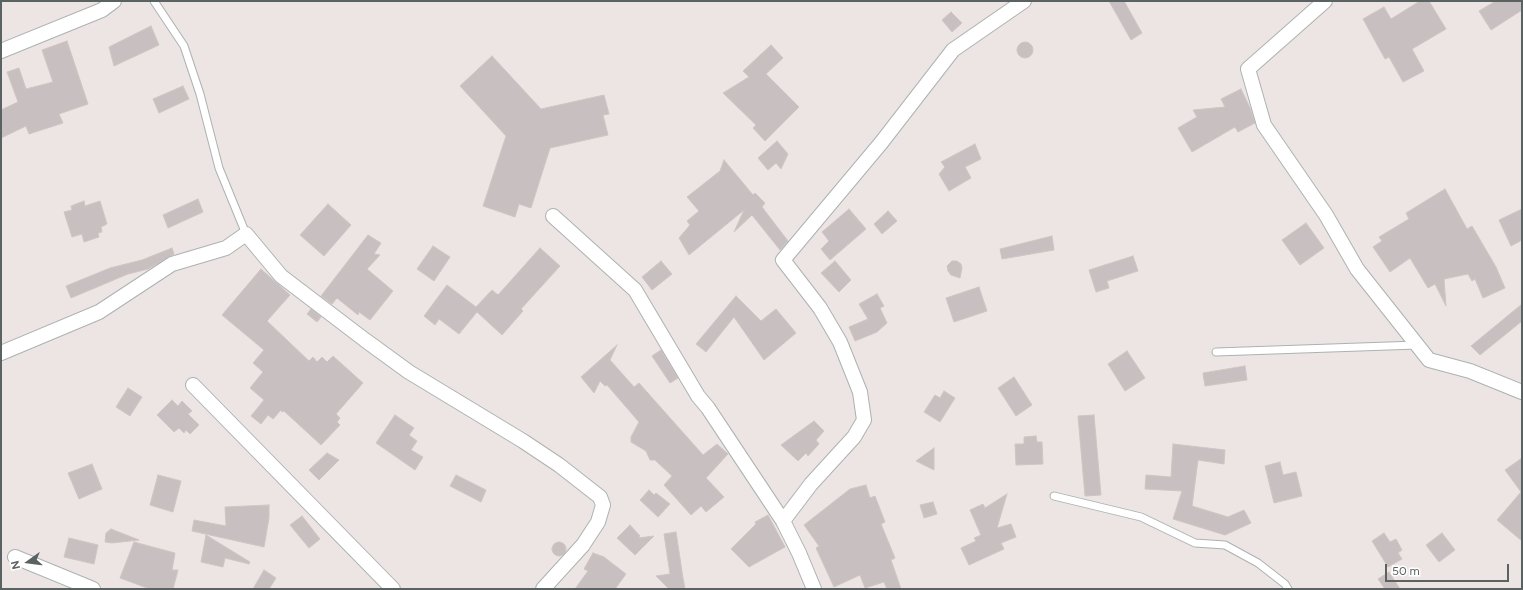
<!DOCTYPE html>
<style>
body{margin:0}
#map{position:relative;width:1523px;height:590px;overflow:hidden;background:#ede5e3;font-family:Figtree,sans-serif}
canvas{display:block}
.frame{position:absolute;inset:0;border:2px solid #5b6262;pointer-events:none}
.north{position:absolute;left:8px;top:542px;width:40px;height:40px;-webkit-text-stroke:3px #fff;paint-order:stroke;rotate:256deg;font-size:11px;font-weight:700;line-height:16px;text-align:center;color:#5b6262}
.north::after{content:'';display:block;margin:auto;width:14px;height:18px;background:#5b6262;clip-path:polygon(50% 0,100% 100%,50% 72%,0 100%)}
.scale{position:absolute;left:1385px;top:564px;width:124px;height:18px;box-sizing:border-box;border:2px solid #5b6262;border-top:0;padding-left:5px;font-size:12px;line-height:14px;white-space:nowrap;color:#5b6262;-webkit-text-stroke:3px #fff;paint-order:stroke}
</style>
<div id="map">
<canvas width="1523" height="590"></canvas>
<div class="frame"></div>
<div class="north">N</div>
<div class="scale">50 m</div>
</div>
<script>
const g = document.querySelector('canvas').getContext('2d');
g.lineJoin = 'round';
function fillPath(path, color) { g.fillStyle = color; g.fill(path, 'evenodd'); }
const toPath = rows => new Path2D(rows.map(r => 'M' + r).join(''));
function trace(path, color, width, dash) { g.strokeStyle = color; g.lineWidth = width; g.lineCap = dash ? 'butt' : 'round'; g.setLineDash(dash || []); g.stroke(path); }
const building = toPath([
 [1109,1,1124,1,1142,33,1131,40,1109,1],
 [1420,1,1429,1,1446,29,1412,49,1424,71,1403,82,1389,57,1385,59,1363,19,1384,7,1391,19,1420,1],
 [1496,1,1522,1,1522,10,1491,30,1479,11,1496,1],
 [951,12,962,23,952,32,942,20,951,12],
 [151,26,159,45,114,66,109,47,151,26],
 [67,41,88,104,59,114,63,123,29,134,26,126,1,138,1,110,18,102,7,72,19,68,26,89,53,82,42,50,67,41],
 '1017 50a8 8 0 1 1 16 0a8 8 0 1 1-16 0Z',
 [771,45,783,58,766,74,799,107,765,141,753,128,756,125,723,93,749,77,743,71,771,45],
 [492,56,541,109,604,95,609,114,603,115,608,135,550,148,531,208,519,204,515,217,483,206,506,136,460,86,492,56],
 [183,86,189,99,159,113,153,99,183,86],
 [1241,89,1250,108,1255,123,1238,132,1235,127,1192,152,1178,128,1197,117,1193,110,1225,107,1221,99,1241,89],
 [777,141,788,154,781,169,776,163,768,170,758,158,777,141],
 [975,144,981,159,965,167,971,178,949,191,939,174,945,167,941,162,975,144],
 [724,160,753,195,755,193,765,203,762,207,788,241,780,250,752,215,734,232,744,210,689,255,679,238,690,225,687,221,699,211,687,197,720,171,724,160],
 [1445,189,1467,229,1472,226,1496,267,1505,288,1483,298,1475,279,1472,281,1468,274,1444,279,1446,306,1435,284,1428,288,1410,258,1390,272,1373,247,1382,241,1379,237,1409,219,1406,213,1445,189],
 [198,199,203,212,168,228,163,215,198,199],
 [84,201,85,206,100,201,107,224,101,227,102,232,98,233,99,237,84,242,82,234,72,237,64,212,72,210,71,206,84,201],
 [328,204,351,225,324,256,300,235,328,204],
 [849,209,866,229,830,260,821,249,829,241,822,232,849,209],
 [1522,209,1522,240,1511,246,1499,220,1522,209],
 [888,211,897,221,882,234,874,224,888,211],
 [1306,223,1324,248,1300,265,1282,240,1306,223],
 [368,235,381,243,374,254,380,255,367,269,393,291,370,320,359,312,358,315,337,298,332,304,321,296,368,235],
 [1052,236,1054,250,1002,259,1000,249,1052,236],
 [433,246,450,257,434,281,417,269,433,246],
 [172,248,174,254,148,269,128,274,71,298,66,286,110,268,142,260,172,248],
 [540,248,560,266,521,309,523,311,502,335,477,312,459,334,439,319,435,325,424,316,447,285,476,307,492,290,498,295,540,248],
 [1133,256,1138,271,1107,281,1109,288,1096,292,1089,270,1133,256],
 [661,261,672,274,652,290,642,277,661,261],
 [835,261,851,280,839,292,821,273,835,261],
 [952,261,957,261,961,264,962,268,960,278,951,275,948,271,947,266,952,261],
 [261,269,290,295,267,321,309,361,313,357,317,362,322,357,327,362,333,356,363,383,336,414,340,418,337,422,340,425,321,445,284,411,282,412,281,410,273,419,268,415,261,424,251,416,264,400,250,388,263,372,253,363,264,350,222,315,261,269],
 [979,287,987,311,954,322,946,298,979,287],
 [877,294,884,306,880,308,887,323,877,332,855,341,849,327,868,319,859,304,877,294],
 [736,296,761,321,776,309,796,333,764,360,734,317,706,352,696,344,736,296],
 [1522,304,1522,321,1480,355,1471,346,1522,304],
 [311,309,321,317,317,322,307,314,311,309],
 [617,345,610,360,634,387,639,383,703,455,717,444,728,454,706,478,724,497,706,512,701,506,691,515,664,485,672,476,655,460,650,460,646,451,631,442,631,437,639,422,607,385,605,386,600,381,594,393,581,377,617,345],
 [661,350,678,378,670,383,652,356,661,350],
 [1127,351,1145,378,1125,391,1108,364,1127,351],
 [1245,366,1247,380,1205,386,1203,373,1245,366],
 [1014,377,1032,405,1016,416,998,388,1014,377],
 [128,388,142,397,130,416,116,407,128,388],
 [944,391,955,398,940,422,924,412,935,395,940,398,944,391],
 [172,400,178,406,182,401,192,411,188,414,199,425,190,434,186,430,184,433,179,428,174,432,157,415,172,400],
 [395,415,414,428,409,435,417,441,411,450,423,457,415,470,376,443,395,415],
 [1094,415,1101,495,1085,496,1078,416,1094,415],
 [814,421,824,431,816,440,819,444,808,456,806,453,798,461,781,445,814,421],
 [1036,436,1037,442,1042,442,1043,464,1016,465,1015,444,1024,444,1024,437,1036,436],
 [1173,444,1225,450,1224,464,1198,460,1192,506,1228,517,1244,510,1251,523,1225,535,1173,519,1182,491,1145,489,1146,475,1171,477,1173,444],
 [934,448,934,470,916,461,934,448],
 [327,453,339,460,319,480,309,470,327,453],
 [1522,458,1522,541,1497,520,1521,492,1505,470,1522,458],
 [1280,462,1283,475,1296,472,1302,496,1274,503,1265,466,1280,462],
 [92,464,102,489,79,499,68,473,92,464],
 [158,475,181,481,173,512,150,505,158,475],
 [456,475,486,490,481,502,450,486,456,475],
 [866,485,870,498,875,496,885,522,881,524,895,558,891,560,901,589,887,589,884,582,865,588,860,575,834,587,816,548,819,546,804,525,850,489,866,485],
 [649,490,654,495,656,493,670,504,658,517,640,500,649,490],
 [1007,494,997,528,1011,524,1016,537,1001,543,1004,549,969,565,961,548,976,541,974,538,981,535,970,510,983,504,985,508,1007,494],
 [933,502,937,514,924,518,920,505,933,502],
 [269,505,269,518,264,547,192,531,194,520,226,526,225,507,269,505],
 [768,515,785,547,749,567,731,549,756,524,755,522,768,515],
 [302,516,320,539,309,548,290,525,302,516],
 [630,525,640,536,638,538,654,536,635,555,617,538,630,525],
 [111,529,139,540,112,543,105,542,106,533,111,529],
 [676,532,683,578,685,589,669,589,656,576,670,574,664,534,676,532],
 [1384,533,1390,542,1396,539,1402,550,1398,553,1402,559,1388,567,1372,541,1384,533],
 [1442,533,1455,550,1439,562,1426,545,1442,533],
 [206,535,250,562,249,564,225,558,223,567,201,562,206,535],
 [69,538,98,545,94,564,64,557,69,538],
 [134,542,175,553,172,570,178,570,173,589,150,589,120,578,134,542],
 '552 549a7 7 0 1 1 14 0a7 7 0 1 1-14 0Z',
 [593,553,604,557,626,574,615,589,575,589,588,571,584,569,593,553],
 [264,570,276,578,269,589,253,589,264,570],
 [1389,572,1400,589,1385,589,1378,579,1389,572]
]);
fillPath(building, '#c8c0c0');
trace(building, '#d1c4c2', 1);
const service = toPath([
 [154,1,184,46,200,94,219,168,246,234],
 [1216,352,1417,345],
 [1054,496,1141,517,1195,543,1225,545,1258,563,1285,584,1288,589]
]);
const minor = toPath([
 [1325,1,1248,69,1264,125,1326,215,1357,269,1429,360,1470,371,1522,392],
 [1,51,102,10,114,1],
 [553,216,635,290,698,396,708,408,783,521,799,553,814,589],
 [1,353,99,312,172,264,226,248,246,234,281,276,365,340,409,372,523,441,559,465,600,497,603,505,598,522,583,545,543,589],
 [193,385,393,589],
 [783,521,811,484,854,437,864,420,860,392,840,342,820,308,783,260,881,143,953,50,1024,1],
 [15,557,93,589]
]);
trace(service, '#acb2b2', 9);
trace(minor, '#acb2b2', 16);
trace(service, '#fff', 7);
trace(minor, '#fff', 14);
</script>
